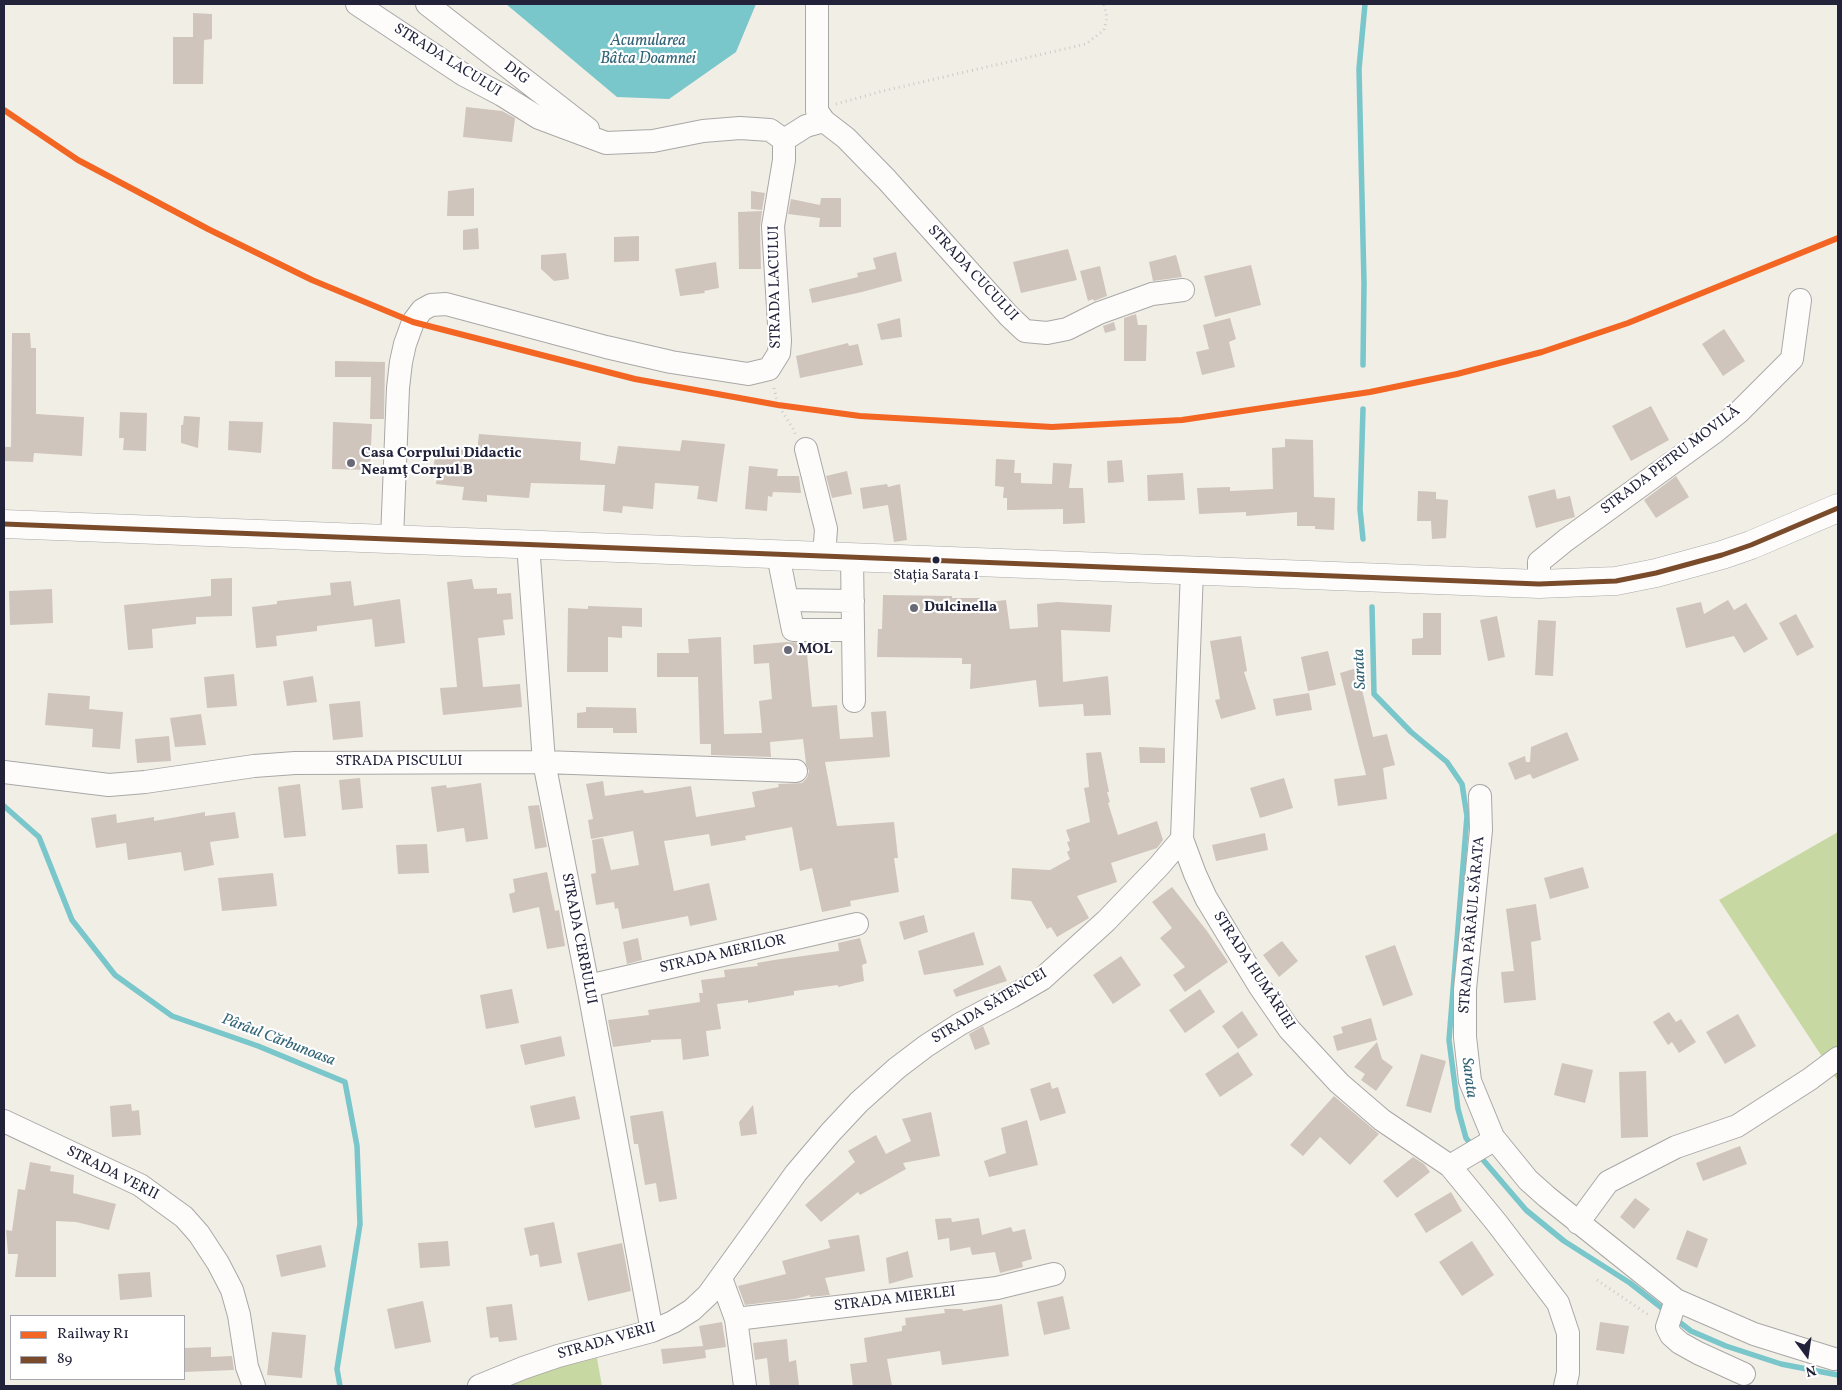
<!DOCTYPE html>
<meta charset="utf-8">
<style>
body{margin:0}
#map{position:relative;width:1842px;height:1390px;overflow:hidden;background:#f1eee6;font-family:Vollkorn,serif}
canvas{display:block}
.frame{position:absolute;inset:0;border:5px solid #22223b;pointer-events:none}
.legend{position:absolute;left:10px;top:1315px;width:175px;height:65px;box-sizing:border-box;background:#fff;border:1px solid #a7a7b1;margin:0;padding:6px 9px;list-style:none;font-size:15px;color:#22223b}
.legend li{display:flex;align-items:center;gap:10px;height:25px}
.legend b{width:25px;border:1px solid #a7a7b1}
.north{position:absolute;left:1782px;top:1330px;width:50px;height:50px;-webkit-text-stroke:4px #fff;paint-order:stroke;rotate:166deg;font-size:14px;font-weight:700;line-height:20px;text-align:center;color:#22223b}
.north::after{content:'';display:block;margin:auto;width:18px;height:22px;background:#22223b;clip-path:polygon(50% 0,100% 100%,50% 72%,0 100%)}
</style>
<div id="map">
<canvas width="1842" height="1390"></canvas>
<div class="frame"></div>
<ul class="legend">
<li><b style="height:6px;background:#f26522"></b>Railway R1</li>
<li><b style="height:6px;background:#7a4b2a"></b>89</li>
</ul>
<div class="north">N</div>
</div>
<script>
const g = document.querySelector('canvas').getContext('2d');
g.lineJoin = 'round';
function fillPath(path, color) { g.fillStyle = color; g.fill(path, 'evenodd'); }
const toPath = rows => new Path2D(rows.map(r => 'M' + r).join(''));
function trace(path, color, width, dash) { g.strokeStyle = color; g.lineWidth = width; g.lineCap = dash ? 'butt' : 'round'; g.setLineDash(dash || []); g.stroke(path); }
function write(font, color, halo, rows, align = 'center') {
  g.font = font + ' Vollkorn,serif'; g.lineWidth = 4.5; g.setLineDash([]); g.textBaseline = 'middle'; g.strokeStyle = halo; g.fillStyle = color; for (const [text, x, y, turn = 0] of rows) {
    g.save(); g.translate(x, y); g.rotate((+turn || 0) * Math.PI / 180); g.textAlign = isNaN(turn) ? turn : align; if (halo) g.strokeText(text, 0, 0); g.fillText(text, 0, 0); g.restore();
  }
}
fillPath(toPath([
 [1838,832,1838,1081,1719,900],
 [597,1358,602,1386,498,1386,517,1378]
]), '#c8d8a3');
fillPath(toPath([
 [506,4,756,4,736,52,669,99,617,97]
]), '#79c6cb');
trace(toPath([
 [1363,365,1364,283,1359,69,1365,4],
 [1363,409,1360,509,1363,539],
 [1372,607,1374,694,1411,732,1447,762,1462,784,1467,816,1449,1040,1458,1109,1466,1138,1473,1147],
 [4,806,39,837,72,920,115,975,172,1016,258,1046,345,1082,357,1146,360,1224,337,1369,340,1386],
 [1478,1154,1526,1210,1564,1241,1630,1283,1667,1312],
 [1674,1318,1691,1331,1726,1346,1781,1364,1838,1375]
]), '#79c6cb', 5.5);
fillPath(toPath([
 [193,13,212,14,212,39,204,40,203,84,173,84,173,37,193,37],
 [466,107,502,111,515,118,512,142,463,137],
 [474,188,474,216,447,216,448,191],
 [751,191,765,193,762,210,751,209],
 [821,198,841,198,841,227,819,227,820,218,788,214,791,199,820,205],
 [762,211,760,227,761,269,739,269,738,212],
 [478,228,479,249,463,250,463,230],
 [639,236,639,261,614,262,614,237],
 [1068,249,1077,280,1021,293,1013,262],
 [896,252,902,281,862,292,812,303,809,289,858,277,857,273,876,269,873,258],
 [566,253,569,279,554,281,541,269,541,255],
 [1176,255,1182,277,1153,281,1149,262],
 [716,262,719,288,704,291,705,293,680,296,675,269],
 [1251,265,1261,305,1215,317,1204,276],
 [1100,266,1107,296,1094,301,1093,299,1088,301,1080,271],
 [1136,314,1138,325,1147,325,1146,361,1124,361,1124,318],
 [900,318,902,337,881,340,877,324],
 [1230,318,1236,339,1229,342,1235,367,1202,375,1196,352,1209,349,1203,325],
 [1114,322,1116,330,1105,333,1103,326],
 [1724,329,1745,361,1723,376,1702,344],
 [12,333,30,333,31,348,36,348,36,414,84,417,82,456,34,453,33,462,4,461,4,447,11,447],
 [848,343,849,346,858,344,863,365,800,378,796,356],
 [335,361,385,362,384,419,370,419,371,377,335,377],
 [1651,406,1669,440,1631,461,1612,426],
 [120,412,147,413,146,451,123,450,124,438,119,438],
 [184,416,200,417,198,448,181,443,181,425,183,425],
 [229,421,263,422,261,453,228,450],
 [333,422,372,424,370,470,332,469],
 [479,434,581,442,580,460,615,464,618,446,680,451,682,440,725,444,717,502,697,499,699,486,655,483,653,509,623,506,622,513,603,511,605,485,531,483,529,498,487,495,487,502,462,500,464,487,436,484,437,472,433,472,436,448,477,451],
 [1285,439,1313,440,1314,497,1335,498,1334,530,1315,529,1315,526,1297,526,1297,512,1246,516,1246,512,1199,514,1197,488,1230,487,1230,491,1273,489,1272,448,1285,447],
 [996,459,1015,460,1014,473,1021,473,1021,483,1052,484,1053,463,1072,464,1069,488,1083,488,1085,523,1063,524,1063,509,1007,510,1007,498,1003,498,1004,487,995,486],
 [1122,460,1124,482,1108,483,1107,461],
 [749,466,778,469,777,476,799,476,801,493,773,492,772,497,768,496,767,511,745,509],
 [847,471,852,494,832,498,826,476],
 [1183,473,1185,500,1148,501,1147,475],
 [1676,476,1689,497,1656,518,1644,500],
 [887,484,888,487,900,484,907,540,894,542,888,505,863,509,860,488],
 [1555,489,1557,499,1570,496,1575,517,1536,528,1528,496],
 [1418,491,1436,492,1436,499,1448,500,1446,538,1432,539,1431,521,1417,521],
 [232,578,232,616,196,617,196,624,152,629,153,648,128,650,124,605,211,596,211,579],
 [472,579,474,589,497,588,497,594,511,593,513,619,503,620,505,635,478,638,483,687,520,684,522,707,443,715,440,688,457,687,447,582],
 [351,581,354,606,400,599,405,643,375,647,372,619,317,626,317,631,276,636,277,646,256,648,252,607,277,604,277,601,331,595,330,583],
 [52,589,53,623,10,625,9,591],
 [883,595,952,596,952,598,980,598,980,603,1006,600,1010,629,1038,627,1037,604,1057,602,1112,605,1110,632,1061,630,1063,682,1108,676,1111,715,1084,716,1083,704,1039,707,1036,680,970,689,971,664,962,664,962,658,877,657,878,629,882,629],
 [1728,600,1734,610,1746,603,1768,639,1744,653,1734,636,1686,648,1676,608,1701,602,1704,614],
 [588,606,642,608,642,627,622,626,622,638,608,637,608,672,567,672,568,608,588,609],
 [1423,613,1441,613,1441,655,1412,655,1412,639,1423,638],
 [1796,614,1814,647,1797,656,1779,623],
 [1497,616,1505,657,1488,661,1480,620],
 [1538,620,1556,621,1553,676,1535,675],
 [1241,636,1247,671,1244,672,1256,709,1221,719,1215,700,1220,699,1210,641],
 [721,637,724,734,762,733,759,701,772,699,769,663,754,664,753,645,787,642,806,643,812,707,837,705,840,739,873,737,871,712,886,711,890,757,825,762,837,826,894,822,898,858,894,858,899,892,850,901,851,906,822,912,812,868,800,871,792,827,745,836,746,840,711,846,709,834,664,841,674,891,709,883,717,920,690,926,688,916,622,929,618,908,615,909,614,902,596,905,591,874,596,873,592,840,603,838,611,870,639,865,633,831,591,839,588,820,593,819,586,784,603,781,605,796,643,790,644,793,648,793,691,786,696,817,755,807,752,792,779,787,778,784,802,783,807,778,809,771,806,763,803,739,770,742,771,757,711,755,711,744,700,744,698,677,657,677,657,653,689,653,688,639],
 [1328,651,1336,685,1308,691,1301,657],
 [1357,668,1373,737,1387,734,1395,765,1383,768,1387,799,1338,806,1334,779,1366,775,1340,673],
 [234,674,237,706,207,708,204,677],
 [313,676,317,702,287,706,283,681],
 [48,693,90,696,89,709,123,712,120,749,92,747,93,729,45,725],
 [1309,693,1312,710,1276,716,1273,699],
 [360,701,363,737,333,740,329,704],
 [586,707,636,708,637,733,613,733,613,728,577,728,577,713,586,712],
 [201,714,206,745,175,747,170,718],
 [1567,732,1579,760,1533,779,1530,774,1515,780,1508,763,1525,756,1526,762,1530,762,1531,747],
 [169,736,171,761,137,763,135,739],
 [1139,747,1165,748,1165,763,1140,763],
 [1101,752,1109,792,1107,792,1110,802,1108,803,1118,835,1157,821,1163,840,1157,848,1111,863,1117,882,1077,896,1089,918,1057,937,1051,927,1047,929,1031,901,1011,899,1012,868,1050,870,1070,859,1067,852,1070,850,1067,842,1070,841,1066,830,1090,822,1084,788,1089,787,1086,753],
 [360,778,363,808,342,810,339,780],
 [1284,778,1293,808,1260,818,1250,788],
 [481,783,488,839,466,842,464,828,437,832,431,787,446,785,447,788],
 [300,784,306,836,284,838,278,787],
 [539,805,547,847,535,849,528,806],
 [205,812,205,816,235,812,239,838,210,842,214,865,184,871,181,852,128,860,126,843,96,848,91,818,116,814,117,823,154,817,154,821],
 [1265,833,1268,850,1216,861,1212,845],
 [427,844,429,873,398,874,396,845],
 [1583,867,1589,888,1550,899,1544,878],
 [547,872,555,911,559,910,565,946,547,949,539,907,513,913,509,894,515,892,513,879],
 [273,873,277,906,222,911,218,878],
 [1172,887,1207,931,1228,962,1185,992,1173,975,1185,967,1160,938,1172,928,1152,902],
 [1536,904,1541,940,1531,942,1536,1000,1504,1003,1501,972,1514,971,1506,909],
 [924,915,928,932,904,940,899,922],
 [974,932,984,965,924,975,918,951],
 [638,938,642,960,627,964,623,942],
 [860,938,867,963,862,965,864,981,838,987,838,985,794,991,794,995,748,1003,748,1000,717,1004,721,1029,706,1031,709,1056,683,1060,681,1039,651,1040,651,1042,613,1047,608,1020,649,1015,648,1010,700,1002,699,993,703,993,701,980,725,977,724,970,758,966,757,963,774,960,839,951,838,943],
 [1282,941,1298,961,1279,977,1263,955],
 [1395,945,1413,995,1383,1006,1365,956],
 [1121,956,1141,985,1113,1004,1093,975],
 [1000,965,1007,981,956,997,953,990],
 [512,989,519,1023,486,1029,480,995],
 [1200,989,1215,1012,1185,1033,1169,1010],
 [1242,1011,1258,1035,1238,1049,1222,1026],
 [1669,1012,1676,1022,1681,1019,1696,1042,1679,1053,1672,1042,1668,1045,1653,1022],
 [1738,1014,1756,1046,1725,1064,1706,1032],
 [1371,1018,1377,1040,1337,1051,1333,1036,1343,1033,1341,1027],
 [983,1026,990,1044,975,1050,969,1034],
 [561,1036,565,1056,525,1065,520,1045],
 [1377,1042,1382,1059,1393,1067,1376,1091,1361,1080,1365,1074,1354,1067],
 [1238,1052,1253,1075,1220,1097,1205,1074],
 [1421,1054,1446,1061,1431,1113,1406,1106],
 [1562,1063,1593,1070,1585,1103,1554,1095],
 [1646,1071,1648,1137,1621,1138,1619,1072],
 [1050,1082,1052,1089,1058,1087,1066,1113,1040,1121,1030,1089],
 [575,1096,580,1119,535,1128,530,1106],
 [1334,1096,1379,1134,1350,1165,1320,1137,1303,1156,1290,1145],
 [131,1104,132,1111,139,1110,141,1135,112,1137,110,1106],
 [753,1105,757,1134,741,1136,739,1122],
 [663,1111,677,1199,659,1202,656,1183,645,1185,638,1144,634,1144,630,1116],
 [931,1112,940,1156,903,1163,906,1169,860,1195,858,1192,821,1222,805,1205,855,1162,848,1151,876,1135,886,1154,911,1141,902,1119],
 [1027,1120,1038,1165,989,1177,984,1161,1006,1153,1001,1128],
 [1740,1146,1747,1164,1703,1181,1696,1163],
 [1413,1157,1424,1164,1430,1172,1397,1198,1383,1181],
 [30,1162,51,1166,50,1171,74,1175,73,1193,116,1204,109,1230,76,1222,56,1221,56,1277,15,1277,18,1254,8,1254,6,1230,12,1231,18,1189,25,1190],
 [1451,1192,1462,1211,1426,1233,1414,1214],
 [1635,1198,1650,1209,1634,1229,1620,1217],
 [951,1218,952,1222,979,1218,982,1235,1011,1227,1013,1232,1025,1229,1032,1259,1022,1262,1023,1267,1000,1273,995,1252,972,1255,970,1247,950,1251,949,1238,938,1240,935,1219],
 [554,1222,562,1263,540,1267,538,1254,530,1256,524,1228],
 [1687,1230,1708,1239,1697,1268,1676,1259],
 [859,1235,865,1271,825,1278,830,1295,810,1297,810,1295,795,1299,745,1305,738,1286,786,1274,782,1261,830,1248,828,1240],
 [448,1241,450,1266,420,1268,418,1243],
 [1472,1241,1494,1275,1462,1296,1439,1262],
 [622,1243,631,1291,588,1301,577,1253],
 [321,1245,326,1267,281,1277,276,1255],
 [908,1251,913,1277,889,1284,886,1258],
 [150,1272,152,1297,120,1300,118,1274],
 [1063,1296,1070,1329,1044,1335,1037,1302],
 [423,1301,431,1342,395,1349,387,1309],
 [512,1304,517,1340,499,1342,498,1337,490,1338,486,1307],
 [1002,1304,1009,1356,942,1365,940,1351,887,1359,892,1386,853,1386,850,1364,867,1362,864,1338,902,1331,902,1326,906,1325,905,1318,945,1313,944,1309,962,1309,963,1311],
 [722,1322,726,1347,705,1350,706,1358,663,1364,661,1349,703,1346,699,1326],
 [1600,1322,1629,1326,1624,1354,1596,1350],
 [272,1332,306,1335,302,1378,267,1375],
 [787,1339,789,1362,796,1360,799,1386,770,1386,767,1358,755,1360,753,1343],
 [211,1347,211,1357,232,1356,234,1370,184,1372,184,1348]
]), '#cfc5bd');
const minor = toPath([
 [357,4,464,75,502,95,539,118,606,143,653,141,703,131,740,128,770,130,784,140,784,160,773,226,780,341,779,353,769,369,748,374,671,362,606,347,446,304,431,305,422,310,413,322,405,344,401,362,398,388,392,539],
 [427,4,588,129],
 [817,4,817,111,824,121,846,138,887,180,1009,316,1025,331,1047,333,1067,329,1099,313,1152,294,1183,290],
 [784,140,806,126,824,121],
 [806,449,826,529,824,556],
 [528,544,544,762,588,986,652,1331],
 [778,555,793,630,853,630],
 [852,557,854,701],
 [1192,570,1182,839,1195,874,1206,898,1235,946,1260,987,1289,1029,1339,1083,1382,1120,1450,1166,1496,1222,1558,1303,1568,1333,1568,1373,1565,1386],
 [1539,584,1539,562,1566,540,1716,431,1739,412,1792,359,1800,300],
 [787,600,853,601],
 [4,772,109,785,145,782,254,766,295,763,544,762,796,771],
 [1480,796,1481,830,1465,989,1465,1037,1470,1081,1493,1137,1528,1180,1547,1197,1676,1300,1754,1334,1834,1359],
 [588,986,857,924],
 [4,1121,140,1185,184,1217,199,1234,218,1263,232,1290,239,1315,247,1367,254,1386],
 [1450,1166,1487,1144,1493,1137],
 [1578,1223,1608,1182,1676,1147,1737,1126,1810,1079,1838,1058],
 [721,1278,736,1319,745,1386],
 [1676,1300,1667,1327,1671,1335,1680,1343,1698,1353,1744,1374],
 [736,1319,997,1288,1054,1274],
 [479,1386,523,1368,558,1356,652,1331,673,1322,692,1310,708,1295,796,1173,830,1133,859,1102,897,1068,926,1046,960,1024,1011,997,1042,979,1106,921,1159,866,1182,839]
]);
const major = toPath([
 [4,524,1539,584,1616,581,1656,573,1722,555,1751,545,1838,508]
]);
trace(minor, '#a9a8a6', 24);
trace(major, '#a9a8a6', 29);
trace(toPath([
 [836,104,883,91,1086,44,1104,30,1107,18,1104,4],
 [774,388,778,405,794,430,795,434],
 [1597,1280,1650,1316]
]), '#cccbcb', 3, [1, 4]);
trace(minor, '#fdfcfb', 22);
trace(major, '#fdfcfb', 28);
trace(toPath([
 [4,524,1539,584,1616,581,1656,573,1722,555,1751,545,1838,508]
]), '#7a4b2a', 5);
trace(toPath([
 [4,110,78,160,208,229,312,280,413,322,635,379,778,405,860,416,1052,427,1182,420,1370,392,1457,374,1542,352,1628,323,1838,238]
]), '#f26522', 6);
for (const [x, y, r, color] of [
 [351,463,5,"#6a6977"],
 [936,560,4.5,"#22223b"],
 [914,608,5,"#6a6977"],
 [788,650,5,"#6a6977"]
]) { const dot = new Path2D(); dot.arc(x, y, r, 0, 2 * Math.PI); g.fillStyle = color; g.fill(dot); trace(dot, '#fff', 2); }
write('14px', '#22223b', '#fff', [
 ["Stația Sarata 1",936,576]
]);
write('15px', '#22223b', '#fff', [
 ["STRADA LACULUI",447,61,32],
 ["DIG",516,74,38],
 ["STRADA CUCULUI",972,274,47],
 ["STRADA LACULUI",776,287,-91],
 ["STRADA PETRU MOVILĂ",1671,461,-37],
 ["STRADA PISCULUI",399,762],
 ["STRADA PÂRÂUL SĂRATA",1473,925,-85],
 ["STRADA CERBULUI",578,939,79],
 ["STRADA MERILOR",723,955,-13],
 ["STRADA HUMĂRIEI",1253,971,57],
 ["STRADA SĂTENCEI",990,1007,-31],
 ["STRADA VERII",112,1174,27],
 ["STRADA MIERLEI",895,1300,-7],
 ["STRADA VERII",607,1342,-16]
]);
write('bold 15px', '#22223b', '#fff', [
 ["Casa Corpului Didactic",361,454],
 ["Neamţ Corpul B",361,471],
 ["Dulcinella",924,608],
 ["MOL",798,650]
], 'left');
write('italic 16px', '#326476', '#fff', [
 ["Acumularea",648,42],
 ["Bâtca Doamnei",648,60],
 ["Sarata",1361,669,-93],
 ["Pârâul Cărbunoasa",278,1041,21],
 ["Sarata",1468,1078,83]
]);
</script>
